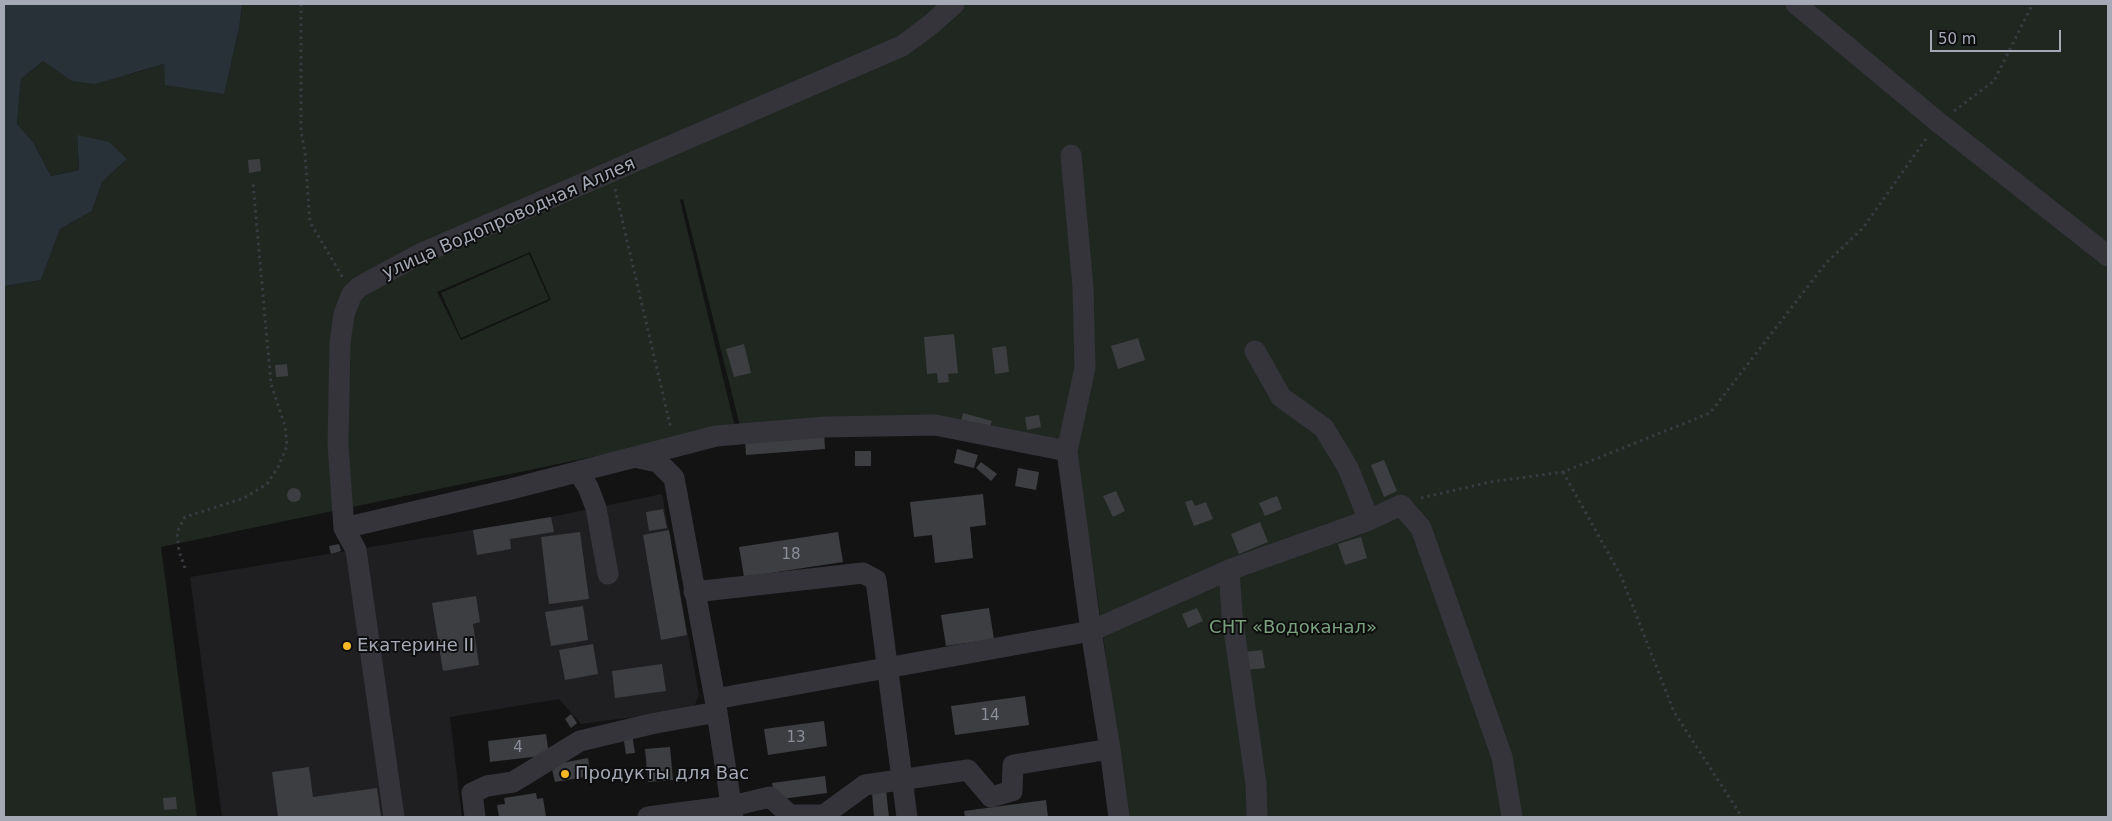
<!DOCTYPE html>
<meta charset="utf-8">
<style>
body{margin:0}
#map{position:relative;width:2112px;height:821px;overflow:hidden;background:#131314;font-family:"DejaVu Sans",sans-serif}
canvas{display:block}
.frame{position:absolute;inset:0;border:5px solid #a4a9b5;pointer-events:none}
.scale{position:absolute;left:1930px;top:30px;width:131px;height:22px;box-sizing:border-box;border:2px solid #a4a9b5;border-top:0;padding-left:6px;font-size:15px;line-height:18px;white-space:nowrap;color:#a4a9b5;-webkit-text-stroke:4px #0e0e0f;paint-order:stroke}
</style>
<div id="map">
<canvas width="2112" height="821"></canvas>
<div class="frame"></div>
<div class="scale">50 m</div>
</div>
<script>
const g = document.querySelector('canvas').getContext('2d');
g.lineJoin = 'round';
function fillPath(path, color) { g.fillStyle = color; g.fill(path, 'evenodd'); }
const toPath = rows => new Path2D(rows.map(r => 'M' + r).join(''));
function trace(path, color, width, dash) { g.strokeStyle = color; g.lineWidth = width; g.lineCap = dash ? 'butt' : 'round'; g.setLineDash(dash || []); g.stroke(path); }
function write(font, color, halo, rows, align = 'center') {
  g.font = font + ' "DejaVu Sans",sans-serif'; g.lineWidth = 4; g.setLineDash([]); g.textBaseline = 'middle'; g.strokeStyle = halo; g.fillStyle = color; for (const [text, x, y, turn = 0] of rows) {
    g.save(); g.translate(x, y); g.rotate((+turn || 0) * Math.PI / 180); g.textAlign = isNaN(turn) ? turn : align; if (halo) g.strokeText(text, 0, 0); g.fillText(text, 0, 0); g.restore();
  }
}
fillPath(toPath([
 [662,494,699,695,693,709,581,724,559,699,450,717,462,817,222,817,190,577,551,517]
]), '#1f1f21');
fillPath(toPath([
 [242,4,2108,4,2108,817,1129,817,1076,448,935,418,740,426,683,199,680,200,735,427,161,547,197,817,4,817,4,288,6,286,41,280,60,229,92,211,102,182,127,159,77,135,79,170,51,176,33,142,17,124,21,79,43,61,72,80,131,74,164,64,224,93,239,29],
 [530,252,551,300,461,340,437,292],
 [529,254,549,299,461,338,441,293]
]), '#1f2720');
fillPath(toPath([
 [4,4,242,4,239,29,224,94,165,85,164,64,95,84,72,81,43,61,21,79,17,124,33,142,51,176,79,170,77,135,109,142,127,159,102,182,92,211,60,229,41,280,6,286,4,288]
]), '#293138');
fillPath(toPath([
 [260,159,261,171,249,173,248,160],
 [954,334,958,373,948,374,949,382,938,383,937,373,927,374,924,337],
 [1138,338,1145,360,1118,369,1111,346],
 [744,344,751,373,734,377,726,349],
 [1006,346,1009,372,995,374,992,348],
 [287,364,288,376,276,377,275,365],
 [963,413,992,421,988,433,960,425],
 [1039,415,1041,427,1027,430,1025,417],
 [824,432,825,449,746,455,745,438],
 [957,449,978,455,974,468,954,463],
 [855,451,871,451,871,466,855,466],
 [1384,460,1397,491,1384,497,1371,465],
 [981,462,997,474,991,481,976,468],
 [1018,468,1039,472,1036,490,1015,486],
 '287 495a7 7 0 1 1 14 0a7 7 0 1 1-14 0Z',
 [1116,491,1125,511,1113,517,1103,496],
 [983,494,986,525,970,527,973,558,935,563,932,535,914,537,910,502],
 [1277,496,1282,509,1265,516,1259,503],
 [1192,500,1195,506,1206,502,1213,519,1194,526,1185,502],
 [663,509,667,528,649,531,646,512],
 [551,517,554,532,510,539,511,549,477,555,473,530],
 [1260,522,1268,542,1239,554,1231,534],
 [669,530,687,635,661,640,643,535],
 [580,532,589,599,549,604,541,537],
 [838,532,843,562,744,577,739,547],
 [1361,537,1367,558,1345,565,1338,544],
 [339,544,341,551,331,554,329,546],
 [476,596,480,622,473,624,479,665,443,671,432,603],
 [583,606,588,640,551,646,545,612],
 [989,608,994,639,946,646,941,615],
 [1197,608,1203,621,1188,628,1182,614],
 [593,644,598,674,565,680,559,650],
 [1262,650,1265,668,1245,670,1243,652],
 [662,664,666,691,615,698,612,671],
 [1025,696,1029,725,955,735,951,706],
 [571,714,577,723,571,728,565,719],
 [824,721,827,746,768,755,764,729],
 [546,734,549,755,490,762,488,741],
 [632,734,635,753,626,754,623,735],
 [670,747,673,780,648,782,645,749],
 [588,758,591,776,555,782,551,765],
 [309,767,313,797,377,788,381,817,278,817,272,772],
 [825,776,827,793,774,800,772,783],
 [886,790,889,817,874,817,872,792],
 [536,793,537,799,543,798,546,817,499,817,497,805,505,804,504,798],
 [176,797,177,809,164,810,163,798],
 [1046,800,1048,817,965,817,964,811]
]), '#3d3e41');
trace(toPath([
 [301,4,301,131,305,153,310,222,343,278],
 [1954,111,1994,81,2030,9,2035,4],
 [615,189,671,429],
 [1563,472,1621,576,1674,712,1742,817],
 [1421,498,1490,482,1563,472,1710,413,1826,263,1863,228,1928,136],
 [185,568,179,551,177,532,185,517,244,498,267,484,278,467,287,446,285,426,271,384,253,184]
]), '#3a3b41', 3, [2.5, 4]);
trace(toPath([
 [1796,4,1938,122,2108,256],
 [1255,351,1281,397,1324,428,1348,468,1369,520],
 [1067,451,1085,368,1083,288,1071,155],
 [634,457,658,462,674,478,715,699,733,817],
 [578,472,588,487,596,508,608,574],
 [344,528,511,489,716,436,825,427,935,425,1067,451,1091,631,1229,570,1369,520,1401,505,1421,528,1502,757,1512,817],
 [1229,570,1232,615,1256,784,1257,817],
 [694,592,863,573,876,580,907,817],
 [1110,749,1119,817],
 [394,817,356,550,344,528,338,445,340,343,344,314,352,294,359,287,420,254,902,46,929,26,954,4],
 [475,817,472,793,487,786,513,782,580,741,651,724,717,712],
 [648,817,732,806,770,797,790,815,824,815,865,785,968,770,991,797,1012,791,1013,765,1110,749,1091,631,715,699]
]), '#34343a', 21);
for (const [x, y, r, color] of [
 [347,646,5,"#f7b828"],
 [565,774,5,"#f7b828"]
]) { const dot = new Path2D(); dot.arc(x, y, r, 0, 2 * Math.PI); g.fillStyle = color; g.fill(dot); trace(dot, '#0e0e0f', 2); }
write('15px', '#8a8e98', null, [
 ["18",791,555],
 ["14",990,716],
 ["13",796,738],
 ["4",518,748]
]);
write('18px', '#a4a9b5', '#0e0e0f', [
 ["улица Водопроводная Аллея",509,219,-24]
]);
write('18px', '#7aa17e', '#0e0e0f', [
 ["СНТ «Водоканал»",1293,628]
]);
write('18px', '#a4a9b5', '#0e0e0f', [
 ["Екатерине II",357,646],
 ["Продукты для Вас",575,774]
], 'left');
</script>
